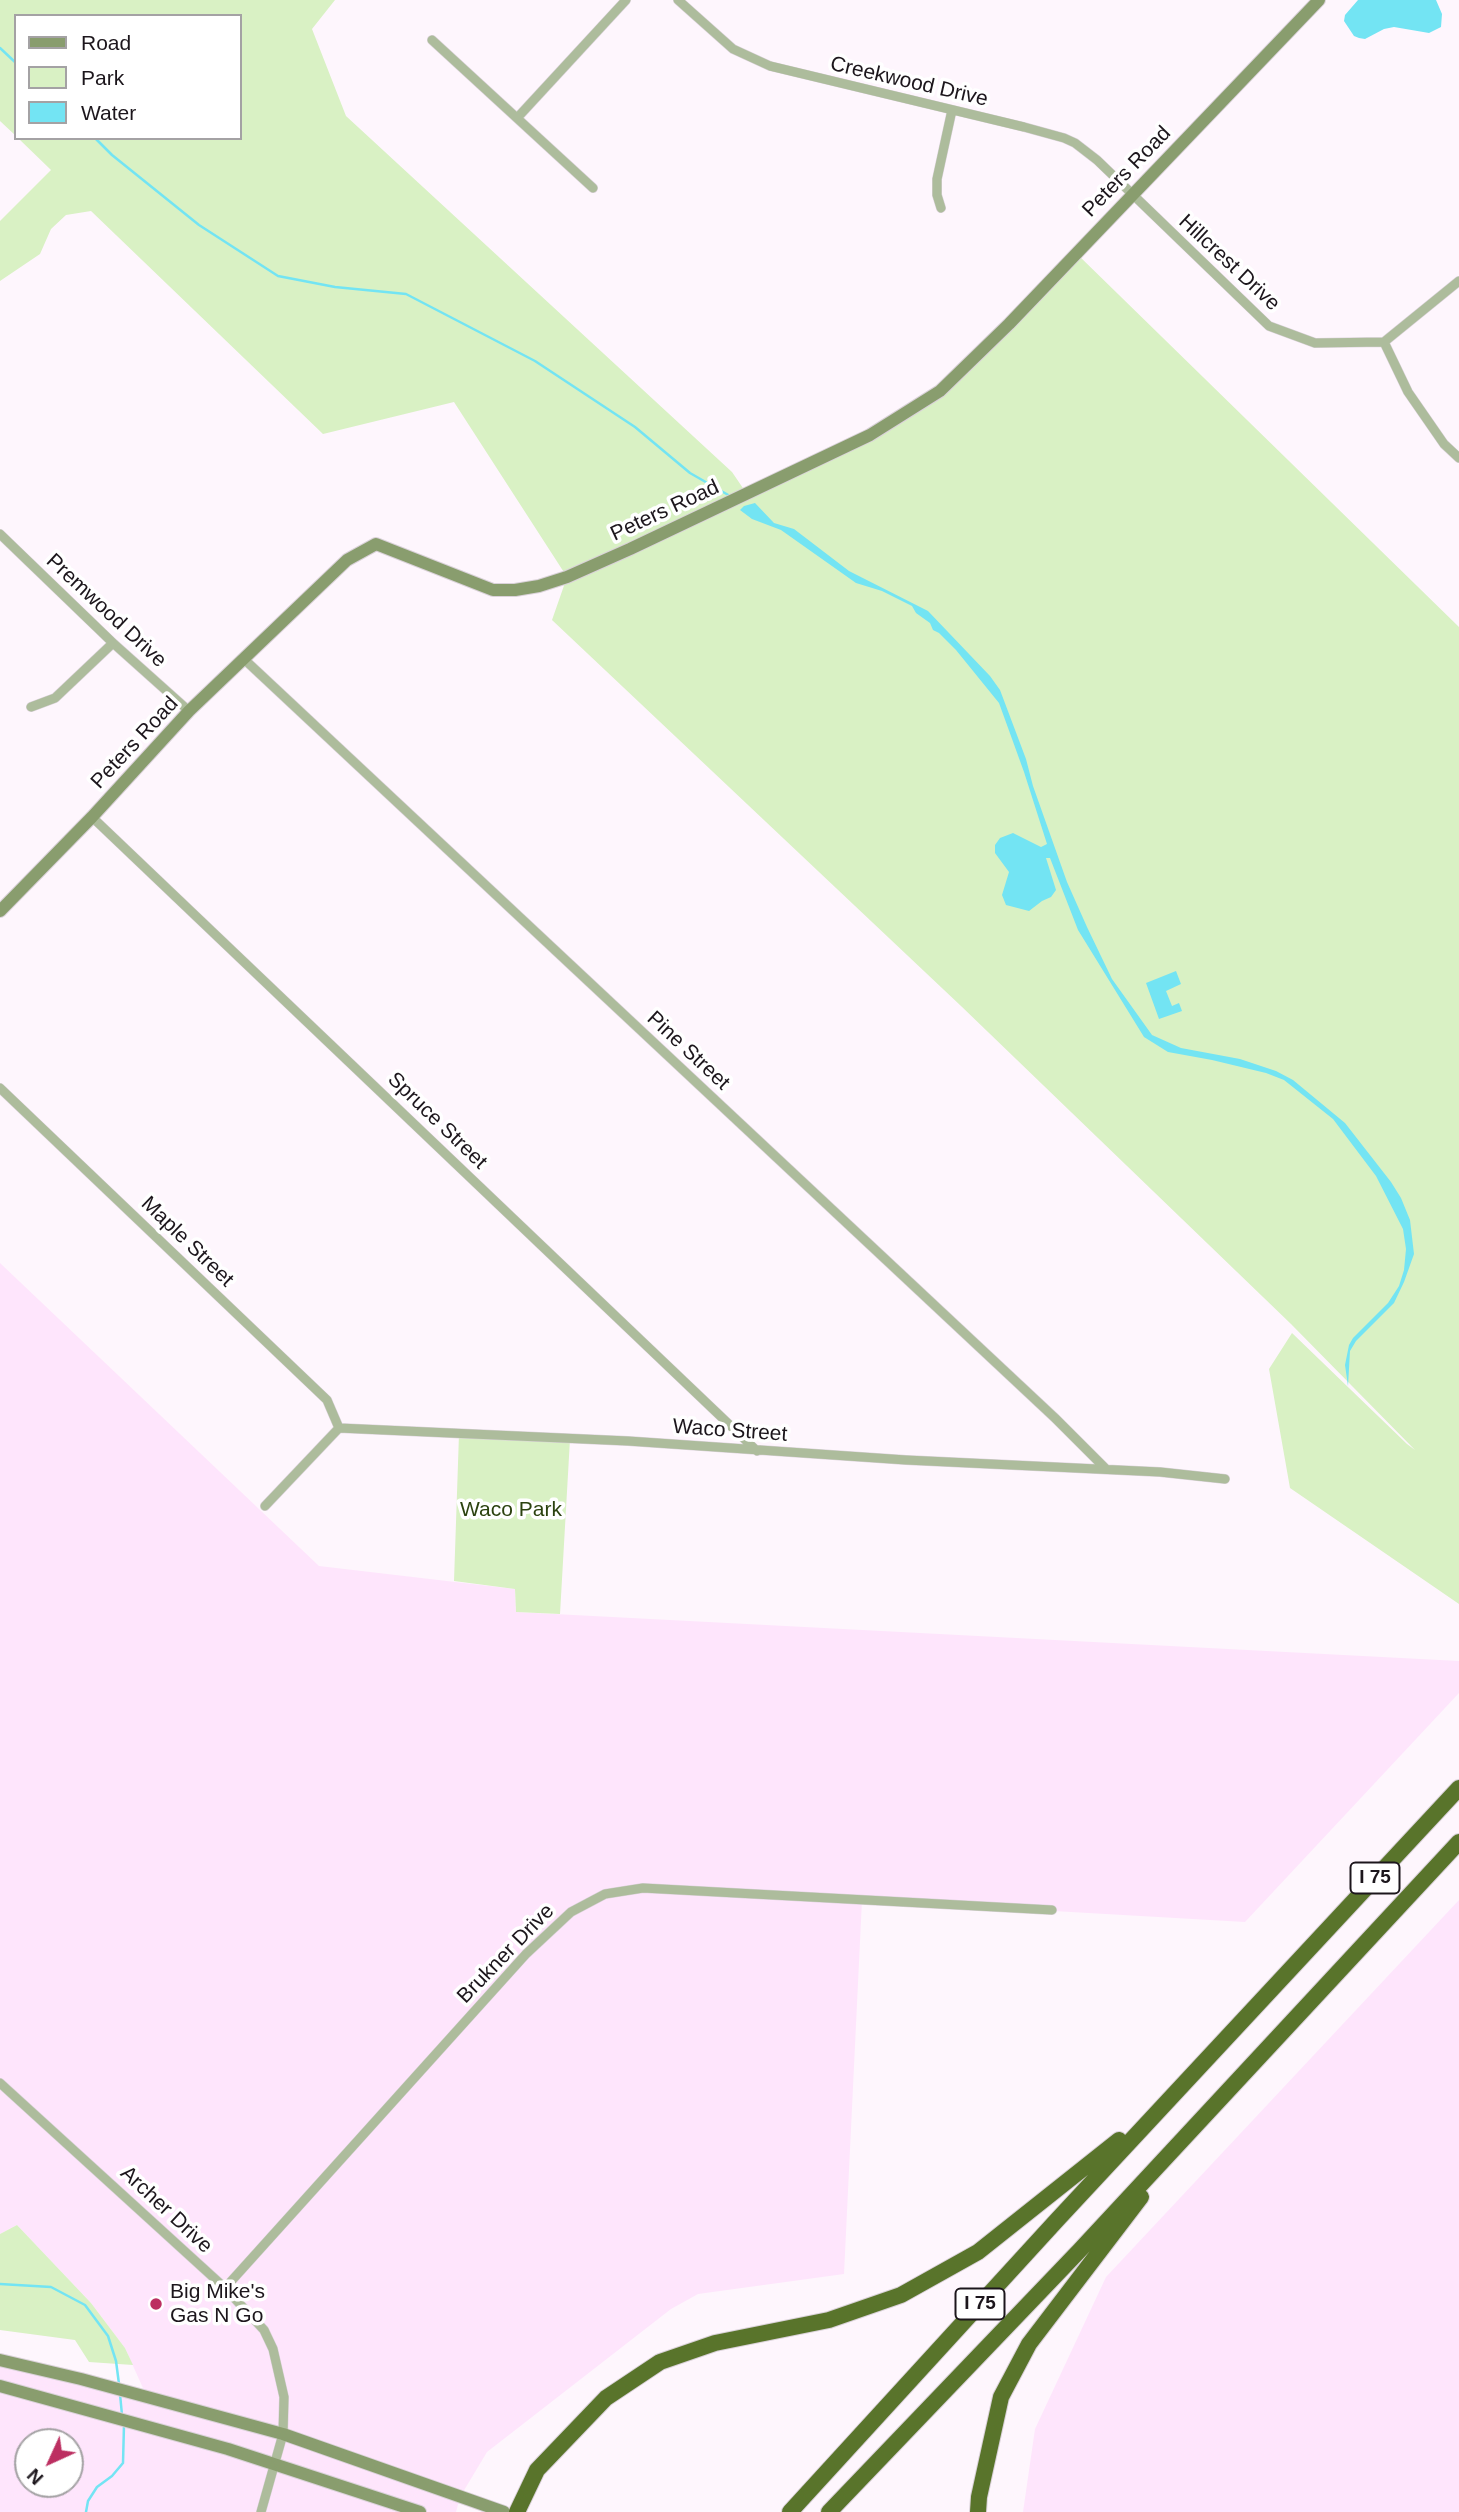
<!DOCTYPE html>
<style>
body{margin:0}
#map{position:relative;width:1459px;height:2512px;overflow:hidden;background:#fef6fd;font-family:Helvetica,sans-serif}
canvas{display:block}
.legend{position:absolute;left:14px;top:14px;width:228px;height:126px;box-sizing:border-box;background:#fff;border:2px solid #a4a2a4;margin:0;padding:9px 12px;list-style:none;font-size:21px;color:#1c161c}
.legend li{display:flex;align-items:center;gap:14px;height:35px}
.legend b{width:35px;border:2px solid #a4a2a4}
.north{position:absolute;left:14px;top:2428px;width:70px;height:70px;box-sizing:border-box;background:#fff;border:2px solid #a4a2a4;border-radius:50%;rotate:225deg;font-size:19px;font-weight:700;line-height:28px;text-align:center;color:#1c161c}
.north::after{content:'';display:block;margin:auto;width:24px;height:32px;background:#bc2f61;clip-path:polygon(50% 0,100% 100%,50% 72%,0 100%)}
</style>
<div id="map">
<canvas width="1459" height="2512"></canvas>
<ul class="legend">
<li><b style="height:9px;background:#899d6e"></b>Road</li>
<li><b style="height:19px;background:#d9f1c4"></b>Park</li>
<li><b style="height:19px;background:#73e4f3"></b>Water</li>
</ul>
<div class="north">N</div>
</div>
<script>
const g = document.querySelector('canvas').getContext('2d');
g.lineJoin = 'round';
function fillPath(path, color) { g.fillStyle = color; g.fill(path, 'evenodd'); }
const toPath = rows => new Path2D(rows.map(r => 'M' + r).join(''));
function trace(path, color, width, dash) { g.strokeStyle = color; g.lineWidth = width; g.lineCap = dash ? 'butt' : 'round'; g.setLineDash(dash || []); g.stroke(path); }
function write(font, color, halo, rows, align = 'center') {
  g.font = font + ' Helvetica,sans-serif'; g.lineWidth = 7; g.setLineDash([]); g.textBaseline = 'middle'; g.strokeStyle = halo; g.fillStyle = color; for (const [text, x, y, turn = 0] of rows) {
    g.save(); g.translate(x, y); g.rotate((+turn || 0) * Math.PI / 180); g.textAlign = isNaN(turn) ? turn : align; if (halo) g.strokeText(text, 0, 0); g.fillText(text, 0, 0); g.restore();
  }
}
fillPath(toPath([
 [0,1263,319,1566,515,1589,516,1612,1459,1661,1459,1693,1245,1922,862,1900,844,2274,698,2294,671,2309,487,2452,460,2497,456,2512,0,2512,0,2360,147,2397,125,2348,91,2303,17,2225,0,2234],
 [28,2442,70,2442,70,2484,28,2484],
 [1459,1900,1459,2512,1023,2512,1035,2429,1106,2277]
]), '#fee5fc');
fillPath(toPath([
 [0,0,335,0,312,29,346,116,732,472,747,494,940,391,1076,253,1459,627,1459,1604,1290,1488,1269,1369,1292,1333,1407,1444,1415,1450,1291,1324,961,1006,552,620,567,577,454,402,323,434,91,211,66,215,51,229,40,254,0,281,0,221,51,170,18,138,240,138,240,16,16,16,16,136,0,121],
 [459,1434,570,1439,560,1614,516,1612,515,1589,454,1581],
 [17,2225,91,2303,125,2348,133,2365,89,2362,75,2340,0,2330,0,2234]
]), '#d9f1c4');
fillPath(toPath([
 [1358,0,1436,0,1442,14,1441,27,1429,33,1394,27,1384,29,1365,39,1359,38,1354,36,1344,21,1345,15],
 [755,503,774,523,794,529,849,571,928,611,990,676,1000,690,1026,759,1033,786,1067,882,1087,927,1112,979,1152,1035,1181,1048,1240,1059,1276,1071,1293,1080,1345,1123,1391,1182,1401,1198,1410,1220,1414,1254,1404,1282,1394,1303,1356,1341,1350,1351,1348,1386,1345,1365,1349,1345,1353,1338,1388,1303,1399,1286,1404,1270,1406,1249,1403,1229,1376,1176,1333,1119,1284,1080,1266,1073,1212,1060,1168,1052,1144,1037,1078,930,1050,858,1046,858,1056,890,1051,897,1042,901,1029,911,1006,905,1002,895,1009,872,995,853,995,845,1000,838,1013,833,1041,847,1047,844,1024,772,999,703,956,650,939,633,933,630,930,623,916,613,912,606,882,591,856,583,781,530,752,519,740,510,744,506],
 [1176,971,1181,984,1166,991,1172,1006,1179,1003,1182,1011,1159,1019,1146,983]
]), '#73e4f3');
trace(toPath([
 [0,48,16,63],
 [95,138,112,155,199,225,278,276,335,287,406,294,535,361,635,427,690,473,730,496],
 [0,2284,51,2287,85,2305,108,2336,116,2361,119,2384],
 [120,2394,122,2415],
 [86,2512,88,2501,97,2487,112,2476,123,2463,124,2425]
]), '#73e4f3', 2.5);
const street = toPath([
 [678,0,733,49,770,66,1024,127,1064,138,1075,143,1097,160,1269,326,1315,343,1384,342,1459,281],
 [432,40,593,188],
 [518,117,626,0],
 [941,208,937,195,937,179,952,110],
 [1384,342,1408,392,1444,444,1459,458],
 [0,534,113,643,189,711],
 [245,660,1055,1418,1106,1469],
 [31,707,55,698,113,643],
 [92,817,757,1451],
 [0,1088,327,1400,339,1428],
 [265,1506,339,1428,628,1441,906,1460,1160,1472,1225,1479],
 [0,2083,225,2288,264,2330,273,2349,284,2397,283,2434,261,2512],
 [225,2288,526,1954,571,1912,605,1894,643,1888,1052,1910]
]);
const secondary = toPath([
 [0,911,92,817,189,711,347,560,376,544,493,590,515,590,539,586,567,577,630,549,870,435,940,391,1009,324,1319,0],
 [0,2360,81,2379,283,2434,504,2512],
 [0,2386,228,2449,420,2512]
]);
const highway = toPath([
 [517,2512,537,2470,606,2398,660,2362,715,2343,829,2320,901,2295,978,2252,1119,2140],
 [790,2512,1057,2220,1459,1788],
 [829,2512,1080,2250,1459,1842],
 [978,2512,979,2497,1001,2397,1029,2344,1141,2197]
]);
trace(street, '#dad2d9', 10);
trace(secondary, '#dad2d9', 14);
trace(highway, '#dad2d9', 18);
trace(street, '#adbc9c', 9);
trace(secondary, '#899d6e', 12);
trace(highway, '#59742b', 16);
for (const [x, y, r, color] of [
 [156,2304,7,"#bc2f61"]
]) { const dot = new Path2D(); dot.arc(x, y, r, 0, 2 * Math.PI); g.fillStyle = color; g.fill(dot); trace(dot, '#fff', 2.5); }
for (const [x, y, w] of [
 [1375,1878,49],
 [980,2304,49]
]) { const box = new Path2D(); box.roundRect(x - w / 2, y - 15.5, w, 31, 5); g.fillStyle = '#fff'; g.fill(box); trace(box, '#1c161c', 2); }
write('bold 19px', '#1c161c', null, [
 ["I 75",1375,1878],
 ["I 75",980,2304]
]);
write('21px', '#1c161c', '#fff', [
 ["Creekwood Drive",909,82,13],
 ["Peters Road",1127,172,-46],
 ["Hillcrest Drive",1229,263,43],
 ["Peters Road",665,511,-25],
 ["Premwood Drive",106,611,43],
 ["Peters Road",135,743,-47],
 ["Pine Street",688,1051,43],
 ["Spruce Street",437,1121,44],
 ["Maple Street",187,1242,44],
 ["Waco Street",730,1431,4],
 ["Brukner Drive",506,1954,-46],
 ["Archer Drive",166,2210,43]
]);
write('21px', '#2b420f', '#fff', [
 ["Waco Park",511,1510]
]);
write('21px', '#1c161c', '#fff', [
 ["Big Mike's",170,2292],
 ["Gas N Go",170,2316]
], 'left');
</script>
